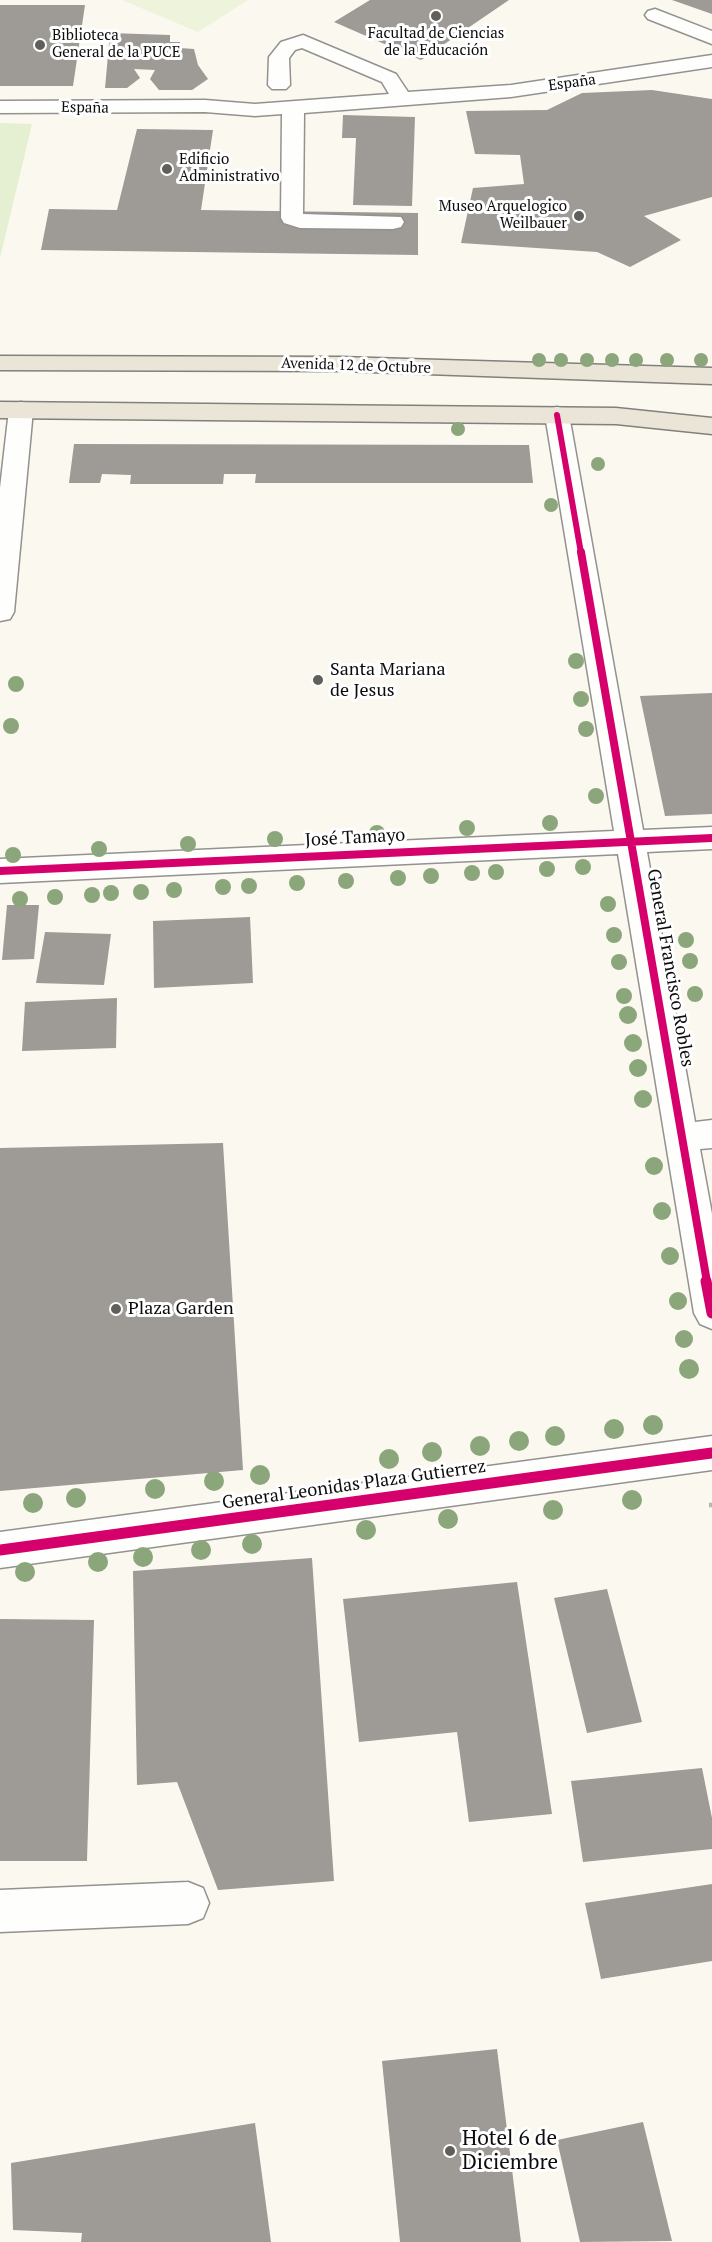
<!DOCTYPE html>
<meta charset="utf-8">
<style>
body{margin:0}
canvas{display:block;background:#fbf8f0}
</style>
<canvas width="712" height="2242"></canvas>
<script>
const g = document.querySelector('canvas').getContext('2d');
g.lineJoin = 'round';
function fillPath(path, color) { g.fillStyle = color; g.fill(path, 'evenodd'); }
const toPath = rows => new Path2D(rows.map(r => 'M' + r).join(''));
function trace(path, color, width, dash) { g.strokeStyle = color; g.lineWidth = width; g.lineCap = dash ? 'butt' : 'round'; g.setLineDash(dash || []); g.stroke(path); }
function write(font, color, halo, rows, align = 'center') {
  g.font = font + ' "PT Serif",serif'; g.lineWidth = 6; g.setLineDash([]); g.textBaseline = 'middle'; g.strokeStyle = halo; g.fillStyle = color; for (const [text, x, y, turn = 0] of rows) {
    g.save(); g.translate(x, y); g.rotate((+turn || 0) * Math.PI / 180); g.textAlign = isNaN(turn) ? turn : align; if (halo) g.strokeText(text, 0, 0); g.fillText(text, 0, 0); g.restore();
  }
}
fillPath(toPath([
 [0,123,32,124,0,258]
]), '#e5efd1');
fillPath(toPath([
 [122,0,248,0,198,32]
]), '#eef3db');
fillPath(toPath([
 [370,0,509,0,421,60,334,22],
 [672,0,712,0,712,14],
 [0,5,85,5,73,86,0,86],
 [110,33,170,35,170,42,180,42,180,48,194,49,198,65,208,79,192,90,159,90,150,79,155,70,134,69,140,78,127,88,105,88],
 [652,90,712,99,712,197,644,216,681,240,630,267,597,252,461,243,473,188,524,184,520,155,475,154,466,111,547,110,582,93],
 [343,115,415,117,412,206,353,205,356,138,342,138],
 [137,129,213,130,201,210,418,213,418,255,41,250,49,209,117,210],
 [74,444,529,445,533,483,255,483,256,474,224,474,223,484,130,484,131,475,102,474,100,483,69,483],
 [712,693,712,814,665,816,640,696],
 [7,905,39,905,34,959,2,960],
 [250,917,253,983,154,988,153,921],
 [45,932,111,934,104,985,36,983],
 [117,998,116,1048,22,1051,25,1002],
 [223,1143,243,1470,0,1491,0,1148],
 [312,1558,334,1881,218,1890,177,1782,137,1785,133,1571],
 [517,1582,552,1814,469,1822,457,1732,359,1742,343,1599],
 [607,1589,642,1722,587,1733,554,1598],
 [0,1619,94,1620,87,1861,0,1861],
 [702,1768,712,1818,712,1849,583,1862,571,1781],
 [712,1884,712,1961,601,1979,585,1903],
 [497,2049,521,2242,400,2242,382,2061],
 [643,2122,672,2241,580,2242,557,2140],
 [255,2123,271,2242,81,2242,82,2233,13,2230,11,2163]
]), '#9e9a96');
const minor = toPath([
 [655,9,712,31,712,44,648,19,645,15,648,11,655,9],
 [303,35,396,74,408,92,511,85,712,55,712,67,511,97,304,113,303,214,401,217,404,222,401,227,393,229,300,228,284,223,281,218,282,114,255,116,205,112,0,113,0,101,205,100,255,104,389,94,382,82,302,48,295,50,289,58,290,85,286,89,272,89,268,85,269,57,281,42,303,35],
 [21,402,30,404,33,410,14,612,10,619,0,621,0,488,9,410,12,404,21,402],
 [557,407,566,409,569,415,643,830,712,827,712,849,647,852,695,1122,712,1120,712,1148,700,1149,712,1214,712,1329,700,1324,694,1313,618,854,0,883,0,859,614,831,545,415,548,409,557,407],
 [712,1436,712,1470,0,1568,0,1532,712,1436],
 [188,1882,203,1888,209,1903,203,1918,188,1924,0,1932,0,1890,188,1882]
]);
const major = toPath([
 [0,356,340,357,712,368,712,384,340,371,0,370,0,356],
 [0,402,616,408,712,418,712,434,616,424,0,418,0,402]
]);
trace(minor, '#94928f', 3);
trace(major, '#81807c', 3);
trace(toPath([
 [709,1505,712,1505]
]), '#b7b7b5', 4.5, [8, 4]);
fillPath(minor, '#fefefd');
fillPath(major, '#ebe5d8');
trace(toPath([
 [557,415,581,553]
]), '#d6006c', 6);
trace(toPath([
 [581,552,707,1282],
 [0,871,712,838]
]), '#d6006c', 8);
trace(toPath([
 [706,1281,712,1313],
 [0,1550,712,1453]
]), '#d6006c', 11);
g.fillStyle = '#8ca67c';
for (const [x, y, r] of [
 [539,360,7],
 [561,360,7],
 [587,360,7],
 [612,360,7],
 [636,360,7],
 [667,360,7],
 [701,360,7],
 [458,429,7],
 [598,464,7],
 [551,505,7],
 [576,661,8],
 [16,684,8],
 [581,699,8],
 [11,726,8],
 [586,729,8],
 [596,796,8],
 [550,823,8],
 [467,828,8],
 [377,833,8],
 [275,839,8],
 [188,844,8],
 [99,849,8],
 [13,855,8],
 [583,867,8],
 [547,869,8],
 [496,872,8],
 [472,873,8],
 [431,876,8],
 [398,878,8],
 [346,881,8],
 [297,883,8],
 [249,886,8],
 [223,887,8],
 [174,890,8],
 [141,892,8],
 [111,893,8],
 [92,895,8],
 [55,897,8],
 [20,899,8],
 [608,904,8],
 [614,935,8],
 [686,940,8],
 [690,961,8],
 [619,962,8],
 [695,994,8],
 [624,996,8],
 [628,1015,9],
 [633,1043,9],
 [638,1068,9],
 [643,1099,9],
 [654,1166,9],
 [662,1211,9],
 [670,1256,9],
 [678,1301,9],
 [684,1339,9],
 [689,1369,10],
 [653,1425,10],
 [614,1429,10],
 [555,1436,10],
 [519,1441,10],
 [480,1446,10],
 [432,1452,10],
 [389,1459,10],
 [260,1475,10],
 [214,1481,10],
 [155,1489,10],
 [76,1498,10],
 [632,1500,10],
 [33,1503,10],
 [553,1510,10],
 [448,1519,10],
 [366,1530,10],
 [252,1544,10],
 [201,1550,10],
 [143,1557,10],
 [98,1562,10],
 [25,1572,10]
]) { g.beginPath(); g.arc(x, y, r, 0, 2 * Math.PI); g.fill(); }
for (const [x, y, r, color] of [
 [436,16,6,"#605f5c"],
 [40,45,6,"#605f5c"],
 [167,169,6,"#605f5c"],
 [579,216,6,"#605f5c"],
 [318,680,6,"#605f5c"],
 [116,1309,6,"#605f5c"],
 [450,2151,6,"#605f5c"]
]) { const dot = new Path2D(); dot.arc(x, y, r, 0, 2 * Math.PI); g.fillStyle = color; g.fill(dot); trace(dot, '#fff', 2); }
write('15px', '#0c0c0c', '#fff', [
 ["Facultad de Ciencias",436,34,"center"],
 ["de la Educación",436,51,"center"],
 ["Biblioteca",52,36],
 ["General de la PUCE",52,53],
 ["Edificio",179,160],
 ["Administrativo",179,177],
 ["Museo Arquelogico",567,207,"right"],
 ["Weilbauer",567,224,"right"]
], 'left');
write('15px', '#0c0c0c', '#fff', [
 ["España",572,83,-8],
 ["España",85,108,1],
 ["Avenida 12 de Octubre",356,366,2]
]);
write('18px', '#0c0c0c', '#fff', [
 ["Santa Mariana",330,670],
 ["de Jesus",330,691],
 ["Plaza Garden",128,1309]
], 'left');
write('18px', '#0c0c0c', '#fff', [
 ["José Tamayo",355,838,-3],
 ["General Francisco Robles",670,968,80],
 ["General Leonidas Plaza Gutierrez",354,1485,-8]
]);
write('21px', '#0c0c0c', '#fff', [
 ["Hotel 6 de",462,2139],
 ["Diciembre",462,2163]
], 'left');
</script>
